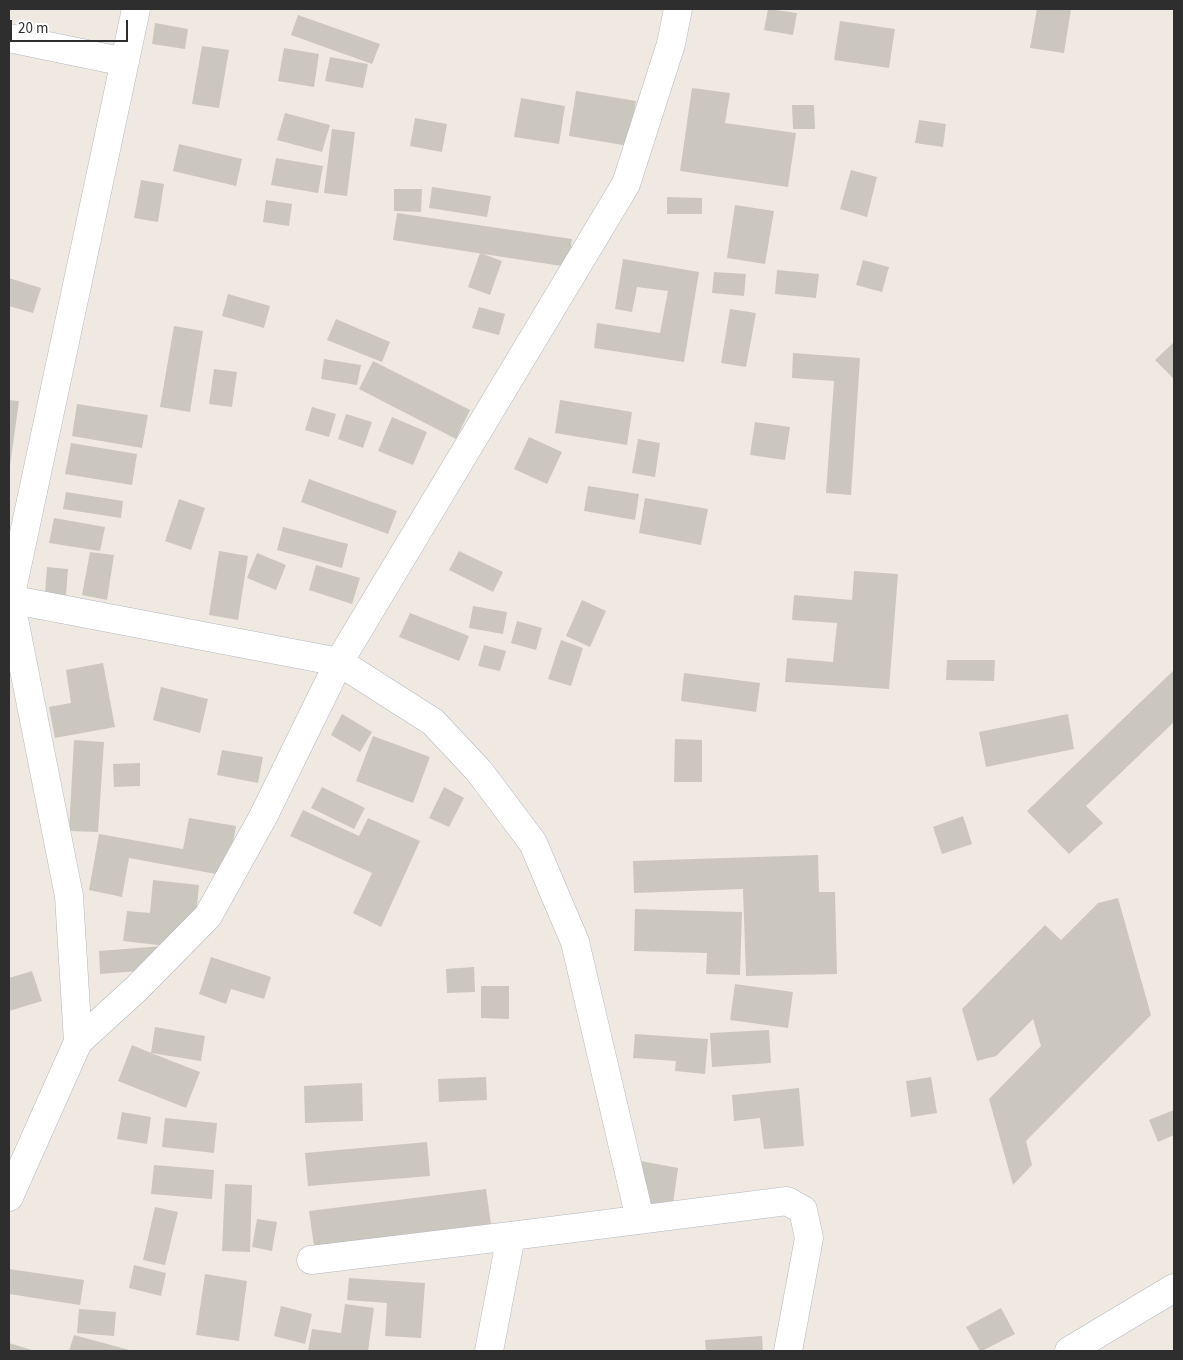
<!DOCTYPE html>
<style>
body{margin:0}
#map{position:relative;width:1183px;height:1360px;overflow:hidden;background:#efe9e1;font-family:"Source Sans 3",sans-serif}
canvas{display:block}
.frame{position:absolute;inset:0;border:10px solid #2e2e2e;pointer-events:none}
.scale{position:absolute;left:10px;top:20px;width:118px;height:22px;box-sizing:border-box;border:2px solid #2e2e2e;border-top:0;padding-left:6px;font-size:15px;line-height:18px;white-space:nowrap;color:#2e2e2e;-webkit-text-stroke:4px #fff;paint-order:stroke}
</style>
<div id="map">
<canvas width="1183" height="1360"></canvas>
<div class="frame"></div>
<div class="scale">20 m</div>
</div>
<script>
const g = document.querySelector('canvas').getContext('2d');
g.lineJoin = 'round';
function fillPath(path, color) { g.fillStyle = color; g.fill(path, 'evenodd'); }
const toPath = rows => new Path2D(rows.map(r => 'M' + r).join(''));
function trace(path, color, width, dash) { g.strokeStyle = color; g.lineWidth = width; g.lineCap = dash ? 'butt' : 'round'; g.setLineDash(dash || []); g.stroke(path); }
fillPath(toPath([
 [768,9,797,13,793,35,764,30],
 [1037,9,1071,9,1064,53,1030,48],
 [298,15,380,44,372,64,291,35],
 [840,21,895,29,889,68,834,60],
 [155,23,188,29,185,49,152,44],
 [202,46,229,50,219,108,192,104],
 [284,48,319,54,314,87,278,81],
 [330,57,368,64,363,88,325,81],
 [692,88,730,93,725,123,796,133,788,187,680,171],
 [576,91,636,101,629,146,569,136],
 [521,98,565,106,559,144,514,137],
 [792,105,814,105,815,129,793,129],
 [285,113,330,125,322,152,277,140],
 [415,118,447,124,442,152,410,146],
 [919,120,946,124,943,147,915,143],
 [332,129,355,132,347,196,324,193],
 [179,144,242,159,236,186,173,171],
 [276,158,323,166,318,193,271,185],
 [851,170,877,177,867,217,840,209],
 [141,180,164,184,158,222,134,218],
 [432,187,491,196,487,217,429,208],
 [394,189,422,189,421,212,394,211],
 [667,197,702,198,702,214,667,214],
 [266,200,292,204,289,226,263,222],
 [735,205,774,211,765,264,727,258],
 [397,213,572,239,568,267,393,240],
 [480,253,502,261,490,295,468,287],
 [623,259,699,272,684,362,594,348,597,323,660,333,668,291,637,287,632,312,615,309],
 [863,260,889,267,882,292,856,285],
 [777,270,819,274,816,298,775,294],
 [714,272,746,274,744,296,712,293],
 [9,278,41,288,33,313,9,306],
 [228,294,270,306,264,328,222,316],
 [479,307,505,314,499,335,472,328],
 [730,309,756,313,746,367,721,363],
 [336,319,390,342,382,362,327,340],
 [174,326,203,331,190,412,160,407],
 [1174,342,1174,379,1155,360],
 [793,353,860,358,851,495,826,493,834,381,792,378],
 [324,359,361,365,357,385,321,379],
 [373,361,470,410,456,439,359,389],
 [214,369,237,372,232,407,209,404],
 [9,400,19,401,10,466,9,466],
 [560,400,632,412,627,445,555,433],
 [77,404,148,415,142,448,72,436],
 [312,407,336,414,329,437,305,430],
 [346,414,372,422,363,448,338,439],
 [392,417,427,432,413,465,378,451],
 [755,422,790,427,785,460,750,455],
 [529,437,562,452,547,484,514,469],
 [638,439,660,443,655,477,632,473],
 [71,443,137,454,132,485,65,474],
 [309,479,397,511,388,534,301,502],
 [588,486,639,494,635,520,584,511],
 [66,492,123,501,121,518,63,509],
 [645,498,708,509,701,545,639,533],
 [179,499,205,508,191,550,165,541],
 [54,518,105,527,100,551,49,543],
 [283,527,348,544,342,568,277,550],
 [219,551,248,556,238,620,209,615],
 [459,551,503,572,493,592,449,570],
 [90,552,114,555,107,600,82,595],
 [257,553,286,565,276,590,247,578],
 [316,565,360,578,352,604,309,590],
 [47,567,68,569,66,595,45,593],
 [854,571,898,574,889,689,785,682,787,658,833,662,837,623,792,620,794,595,852,600],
 [582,600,606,611,590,647,566,636],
 [473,606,507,612,503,634,469,628],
 [410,613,469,636,459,661,399,637],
 [517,621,542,628,536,650,511,643],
 [561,640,583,648,571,686,548,679],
 [484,645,506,651,500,671,478,666],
 [947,660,995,660,994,681,946,680],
 [103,663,115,727,55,738,49,707,71,703,66,670],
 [1174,670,1174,722,1086,806,1103,823,1069,854,1027,811],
 [684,673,760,683,756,712,681,701],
 [161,687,208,699,200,733,153,720],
 [342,714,372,732,360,752,331,735],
 [1068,714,1074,749,986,767,979,732],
 [373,736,430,757,413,803,356,781],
 [675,739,702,740,702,782,674,782],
 [74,740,104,742,98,832,69,831],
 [222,750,263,757,258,783,217,775],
 [140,763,140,786,114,787,113,764],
 [322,787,365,808,354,829,311,808],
 [444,787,464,798,449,827,429,818],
 [303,810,359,836,368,818,420,841,381,927,353,913,372,873,290,836],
 [963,816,972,844,942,854,933,827],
 [189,818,236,826,227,876,129,858,122,897,89,890,99,834,183,849],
 [818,855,819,892,835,892,837,974,746,976,743,889,634,893,633,861],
 [153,880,199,885,193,949,123,941,127,911,150,913],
 [1118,898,1151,1015,1026,1141,1032,1165,1013,1185,989,1099,1041,1046,1033,1019,996,1056,977,1061,962,1009,1045,925,1061,940,1098,903],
 [635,909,742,912,740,975,706,974,707,953,634,951],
 [163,946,165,969,100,974,99,951],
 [211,957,271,977,264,999,231,989,226,1004,199,994],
 [474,967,475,992,447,993,446,969],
 [32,971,42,1001,9,1011,9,978],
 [735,984,793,992,788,1028,730,1020],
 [481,986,509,986,509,1019,481,1018],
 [155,1027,205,1036,201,1061,151,1053,200,1072,186,1108,118,1081,132,1045,151,1053],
 [769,1030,771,1063,712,1067,710,1033],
 [635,1034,708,1039,705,1074,675,1071,676,1061,633,1058],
 [486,1077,487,1100,439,1102,438,1079],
 [931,1077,937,1113,911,1117,906,1081],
 [362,1083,363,1121,305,1123,304,1086],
 [799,1088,804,1146,764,1149,760,1118,734,1121,732,1095],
 [1174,1110,1174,1135,1158,1142,1149,1120],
 [122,1112,151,1117,147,1144,117,1139],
 [165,1118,217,1123,214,1153,162,1147],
 [427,1142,430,1176,308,1186,305,1153],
 [641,1161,678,1168,672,1211,633,1205],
 [154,1165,214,1170,212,1199,151,1194],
 [225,1184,252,1185,250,1252,222,1251],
 [486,1189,491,1224,314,1246,309,1211],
 [155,1207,178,1212,165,1265,143,1260],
 [257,1219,277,1222,272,1251,252,1247],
 [134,1265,166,1273,161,1296,129,1288],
 [9,1269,84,1280,80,1305,9,1294],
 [205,1274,247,1281,239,1341,196,1335],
 [349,1278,425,1283,421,1338,385,1336,387,1303,347,1300],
 [345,1304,374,1308,368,1351,308,1351,312,1329,341,1333],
 [281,1306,312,1314,305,1344,274,1336],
 [1001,1308,1015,1334,982,1351,980,1351,966,1327],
 [79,1309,116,1312,114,1336,77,1333],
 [74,1335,133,1351,69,1351],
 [762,1336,763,1351,706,1351,705,1340],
 [9,1343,35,1351,9,1351]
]), '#cbc7bf');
const minor = toPath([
 [9,38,125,62],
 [9,599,339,662,433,722,479,771,533,843,575,942,640,1219],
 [78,1042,69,896,10,599,136,9],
 [9,1197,78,1042,136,989,208,916,263,817,339,662,626,184,671,44,678,9],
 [311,1260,511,1236,787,1201,803,1210,809,1238,788,1351],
 [489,1351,511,1236],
 [1069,1351,1174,1288]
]);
trace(minor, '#b4b7c1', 29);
trace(minor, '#fff', 28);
</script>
